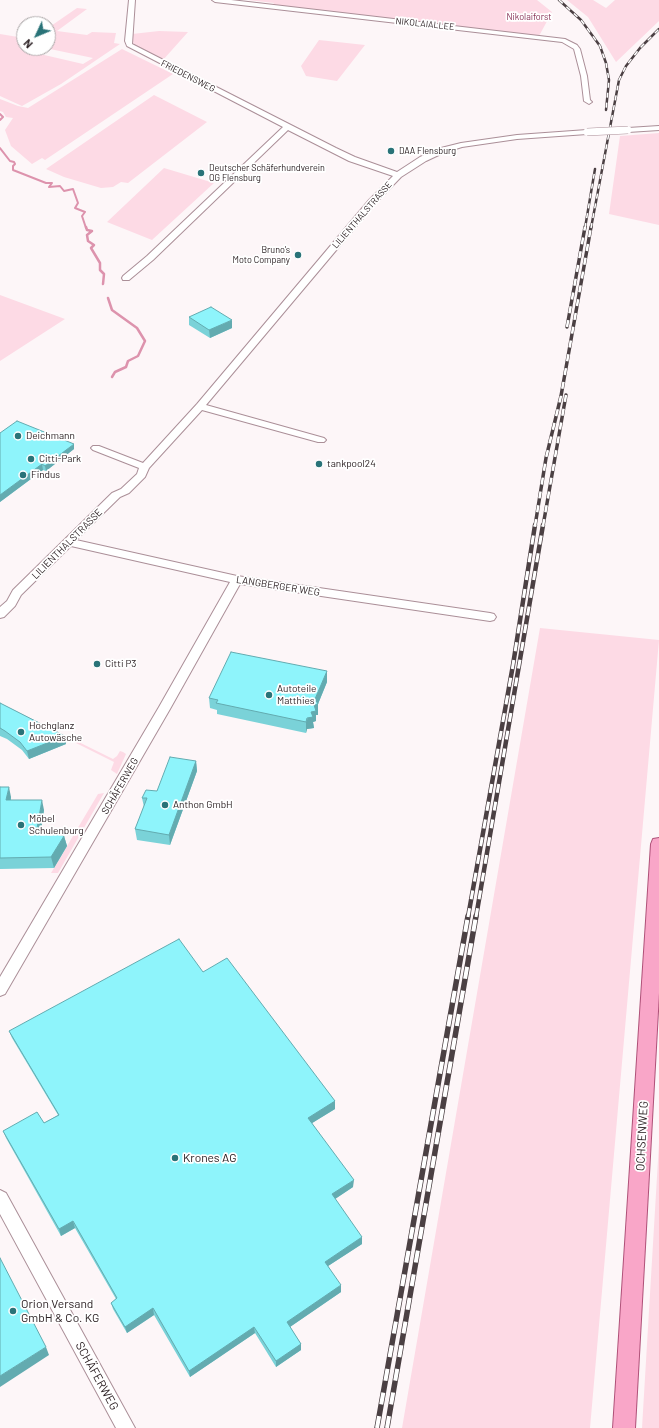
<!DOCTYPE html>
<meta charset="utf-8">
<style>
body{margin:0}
#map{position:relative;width:659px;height:1428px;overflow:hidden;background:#fdf6f8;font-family:Barlow,sans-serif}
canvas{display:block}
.north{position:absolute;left:16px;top:16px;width:40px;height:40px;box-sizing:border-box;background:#fff;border:1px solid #aba7a8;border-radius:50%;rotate:226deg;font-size:11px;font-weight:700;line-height:16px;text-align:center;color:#2d2225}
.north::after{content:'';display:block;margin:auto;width:14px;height:18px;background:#297378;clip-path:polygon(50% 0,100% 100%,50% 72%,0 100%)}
</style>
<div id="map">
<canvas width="659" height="1428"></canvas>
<div class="north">N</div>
</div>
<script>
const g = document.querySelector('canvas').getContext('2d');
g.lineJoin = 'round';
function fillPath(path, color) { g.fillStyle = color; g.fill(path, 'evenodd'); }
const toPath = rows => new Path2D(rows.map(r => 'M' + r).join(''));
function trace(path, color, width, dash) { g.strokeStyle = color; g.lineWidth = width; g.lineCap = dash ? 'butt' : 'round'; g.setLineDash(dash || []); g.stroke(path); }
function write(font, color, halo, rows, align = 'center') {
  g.font = font + ' Barlow,sans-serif'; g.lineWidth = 3.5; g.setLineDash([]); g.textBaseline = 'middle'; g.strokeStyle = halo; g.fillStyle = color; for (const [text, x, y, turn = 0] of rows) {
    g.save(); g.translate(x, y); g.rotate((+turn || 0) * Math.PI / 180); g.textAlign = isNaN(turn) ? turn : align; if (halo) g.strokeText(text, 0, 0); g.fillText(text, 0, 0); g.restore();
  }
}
fillPath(toPath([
 [248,0,537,0,552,12,539,36,272,6,274,3],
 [567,0,593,0,606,8,615,0,659,0,659,21,616,62,588,17],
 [77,8,87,9,57,31,87,35,92,32,116,33,114,43,120,44,61,84,22,106,0,96,0,34,24,38,24,48,48,48,48,28],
 [48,49,50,49,93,58,83,64,40,54],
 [159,31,188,32,163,60,135,46,132,40,132,34],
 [319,40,365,45,337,81,306,76,301,66],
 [122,49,173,74,45,160,42,158,32,164,11,146,5,130,13,118,6,117,3,112,0,111,0,99,18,106,28,108],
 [154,95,207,122,128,183,121,182,113,187,101,188,64,177,46,169],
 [659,133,659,225,609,214,620,136],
 [164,168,214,183,152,240,107,222],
 [0,295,65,319,0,361],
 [540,628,659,640,590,1428,402,1428],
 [0,703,113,759,117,756,120,751,123,752,126,754,117,774,111,770,114,762,68,739,64,740,0,707],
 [104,793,58,873,51,873,98,794],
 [659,1143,659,1428,642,1428]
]), '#fddae5');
trace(toPath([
 [0,114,3,117,0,120],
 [0,148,10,161,14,162,15,164,13,166,13,170,46,183,52,183,49,187,60,186,64,191,73,189,78,203,75,208,85,212,82,216,86,228]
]), '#dd93ad', 2);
trace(toPath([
 [86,227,87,230,92,231,87,235,88,241,94,245,91,248,100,263,100,270,104,274,103,284],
 [108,298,112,310,137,328,145,341,138,356,128,361,126,367,115,372,112,377]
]), '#dd93ad', 2.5);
const minor = toPath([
 [129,0,135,0,132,44,336,148,355,157,397,172,420,157,437,149,461,143,517,135,587,130,591,132,587,134,517,139,462,147,443,153,426,161,401,177,375,204,206,405,324,438,326,440,324,442,318,442,202,410,149,468,145,477,129,493,120,497,76,540,237,576,490,613,494,614,496,617,494,620,490,621,240,584,170,709,5,994,0,996,0,977,159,707,230,582,71,546,21,595,15,606,4,617,0,618,0,607,7,601,13,590,112,493,121,489,137,474,139,468,93,450,91,448,93,446,99,446,143,463,197,404,369,200,393,176,349,161,288,130,153,260,129,280,123,280,122,278,123,276,147,256,283,127,127,46,125,41,129,0],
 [212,0,231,0,565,39,577,45,580,49,587,76,590,100,592,102,589,104,584,101,581,76,574,49,562,42,215,2,212,0],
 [659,126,659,130,628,132,624,130,628,128,659,126],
 [0,1190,6,1193,135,1428,116,1428,0,1214,0,1190]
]);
const major = toPath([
 [659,838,659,993,635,1428,613,1428,651,844,653,839,659,838]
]);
trace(minor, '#ab8f98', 2);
trace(major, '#af5178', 2);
fillPath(minor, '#fff');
fillPath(major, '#f9a6c8');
const railFar3 = toPath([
 [559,0,581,20,600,46,606,63,609,80,606,110],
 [585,228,595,169],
 [591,228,619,80,626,66,640,48,659,29]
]);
const railFar2 = toPath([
 [567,327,585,227],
 [535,526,546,458,561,396,591,227],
 [543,526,566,395]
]);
const railFar1 = toPath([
 [468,917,513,665,535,525],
 [476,917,543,525]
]);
const rail = toPath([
 [377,1428,468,916],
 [387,1428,476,916]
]);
trace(railFar3, '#4b4043', 2.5);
trace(railFar2, '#4b4043', 3.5);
trace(railFar1, '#4b4043', 4.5);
trace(rail, '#4b4043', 5.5);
trace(railFar3, '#fff', 1.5, [5]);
trace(railFar2, '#fff', 2.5, [7]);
trace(railFar1, '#fff', 3, [9]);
trace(rail, '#fff', 4, [12]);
const minorBridge = toPath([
 [587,132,628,130]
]);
trace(minorBridge, '#ab8f98', 8, []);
trace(minorBridge, '#fff', 7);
fillPath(toPath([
 [189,317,232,328,210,338,189,325],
 [0,433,74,449,46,471,43,470,0,502],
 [327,671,327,682,318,704,318,715,316,715,316,721,313,722,314,728,307,729,306,733,217,714,217,710,210,708,209,698],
 [0,703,66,744,29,759,22,750,7,739,0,736],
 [196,761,197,771,170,845,137,840,135,829,144,807,142,798,157,791],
 [0,787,11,797,11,800,44,810,41,829,64,836,67,846,54,868,0,869],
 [203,972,335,1101,335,1109,312,1123,353,1187,335,1199,362,1244,328,1266,341,1292,290,1327,301,1344,301,1350,276,1367,255,1333,190,1377,154,1315,127,1333,113,1309,111,1303,116,1299,75,1228,61,1236,6,1138,3,1131,44,1123,58,1115,12,1038,9,1031]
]), '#7ad2d8');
fillPath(toPath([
 [232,320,232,328,210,338,209,330],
 [74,444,74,449,46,471,45,466],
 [42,464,43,470,0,502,0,495],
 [327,671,327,682,318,704,318,715,316,715,316,721,313,722,314,728,307,729,306,733,306,722,311,712,315,699],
 [65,736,66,744,29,759,27,751],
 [196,761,197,771,170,845,169,835],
 [9,787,11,797,9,811,6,800],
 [42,800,44,810,40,838,37,828],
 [64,836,67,846,54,868,51,857],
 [335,1101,335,1109,309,1125,308,1118],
 [354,1180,353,1187,332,1201,332,1194],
 [73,1221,75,1228,61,1236,59,1229],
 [362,1237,362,1244,325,1268,325,1262],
 [341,1285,341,1292,287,1329,287,1322],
 [153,1308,154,1315,127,1333,125,1327],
 [254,1327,255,1333,190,1377,189,1371],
 [301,1344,301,1350,276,1367,276,1361],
 [46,1347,49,1355,0,1387,0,1376]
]), '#63abb0');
const building = toPath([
 [211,307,232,320,209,330,189,317,211,307],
 [17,421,74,444,45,466,42,464,0,495,0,433,17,421],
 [231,652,327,671,315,699,318,704,314,705,316,711,311,712,313,717,307,718,306,722,216,703,218,700,209,698,231,652],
 [0,703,65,736,27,751,20,742,5,731,0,728,0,703],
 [170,757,196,761,169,835,135,829,147,798,142,798,146,790,157,791,170,757],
 [0,787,9,787,6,800,42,800,37,828,64,836,51,857,0,858,0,787],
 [179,939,203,972,227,958,335,1101,308,1118,354,1180,332,1194,362,1237,325,1262,341,1285,287,1322,301,1344,276,1361,254,1327,189,1371,153,1308,125,1327,111,1303,117,1298,73,1221,59,1229,3,1131,37,1112,44,1123,59,1115,9,1031,179,939],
 [0,1258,46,1347,0,1376,0,1258]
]);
fillPath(building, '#8ef4fb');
trace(building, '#63abb0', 1);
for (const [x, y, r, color] of [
 [391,151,4,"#297378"],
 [201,173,4,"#297378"],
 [298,255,4,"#297378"],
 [18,436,4,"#297378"],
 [31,459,4,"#297378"],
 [319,464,4,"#297378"],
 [23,475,4,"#297378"],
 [97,664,4,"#297378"],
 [269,695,4,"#297378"],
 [21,732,4,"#297378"],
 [165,805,4,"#297378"],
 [21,825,4,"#297378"],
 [175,1158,4,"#297378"],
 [13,1311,4,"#297378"]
]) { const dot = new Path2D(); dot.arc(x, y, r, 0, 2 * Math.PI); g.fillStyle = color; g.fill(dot); trace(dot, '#fff', 1.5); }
write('9px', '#862f54', '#fff', [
 ["Nikolaiforst",529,17]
]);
write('9px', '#2d2225', '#fff', [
 ["NIKOLAIALLEE",425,24,6],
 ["FRIEDENSWEG",188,76,27],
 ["LILIENTHALSTRASSE",362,215,-49]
]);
write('9px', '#2d2225', '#fff', [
 ["DAA Flensburg",399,151],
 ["Deutscher Schäferhundverein",209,168],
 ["OG Flensburg",209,178],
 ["Bruno's",290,250,"right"],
 ["Moto Company",290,260,"right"]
], 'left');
write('10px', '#2d2225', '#fff', [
 ["Deichmann",26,436],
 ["Citti-Park",39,459],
 ["tankpool24",327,464],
 ["Findus",31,475],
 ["Citti P3",105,664],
 ["Autoteile",277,689],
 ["Matthies",277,701],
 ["Hochglanz",29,726],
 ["Autowäsche",29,738],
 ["Anthon GmbH",173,805],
 ["Möbel",29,819],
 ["Schulenburg",29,831]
], 'left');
write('10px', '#2d2225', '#fff', [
 ["LILIENTHALSTRASSE",67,544,-45],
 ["LANGBERGER WEG",278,586,9],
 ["SCHÄFERWEG",120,786,-60]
]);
write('12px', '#2d2225', '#fff', [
 ["OCHSENWEG",642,1136,-87],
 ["SCHÄFERWEG",97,1376,61]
]);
write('12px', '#2d2225', '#fff', [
 ["Krones AG",183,1158],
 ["Orion Versand",21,1304],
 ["GmbH & Co. KG",21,1318]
], 'left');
</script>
